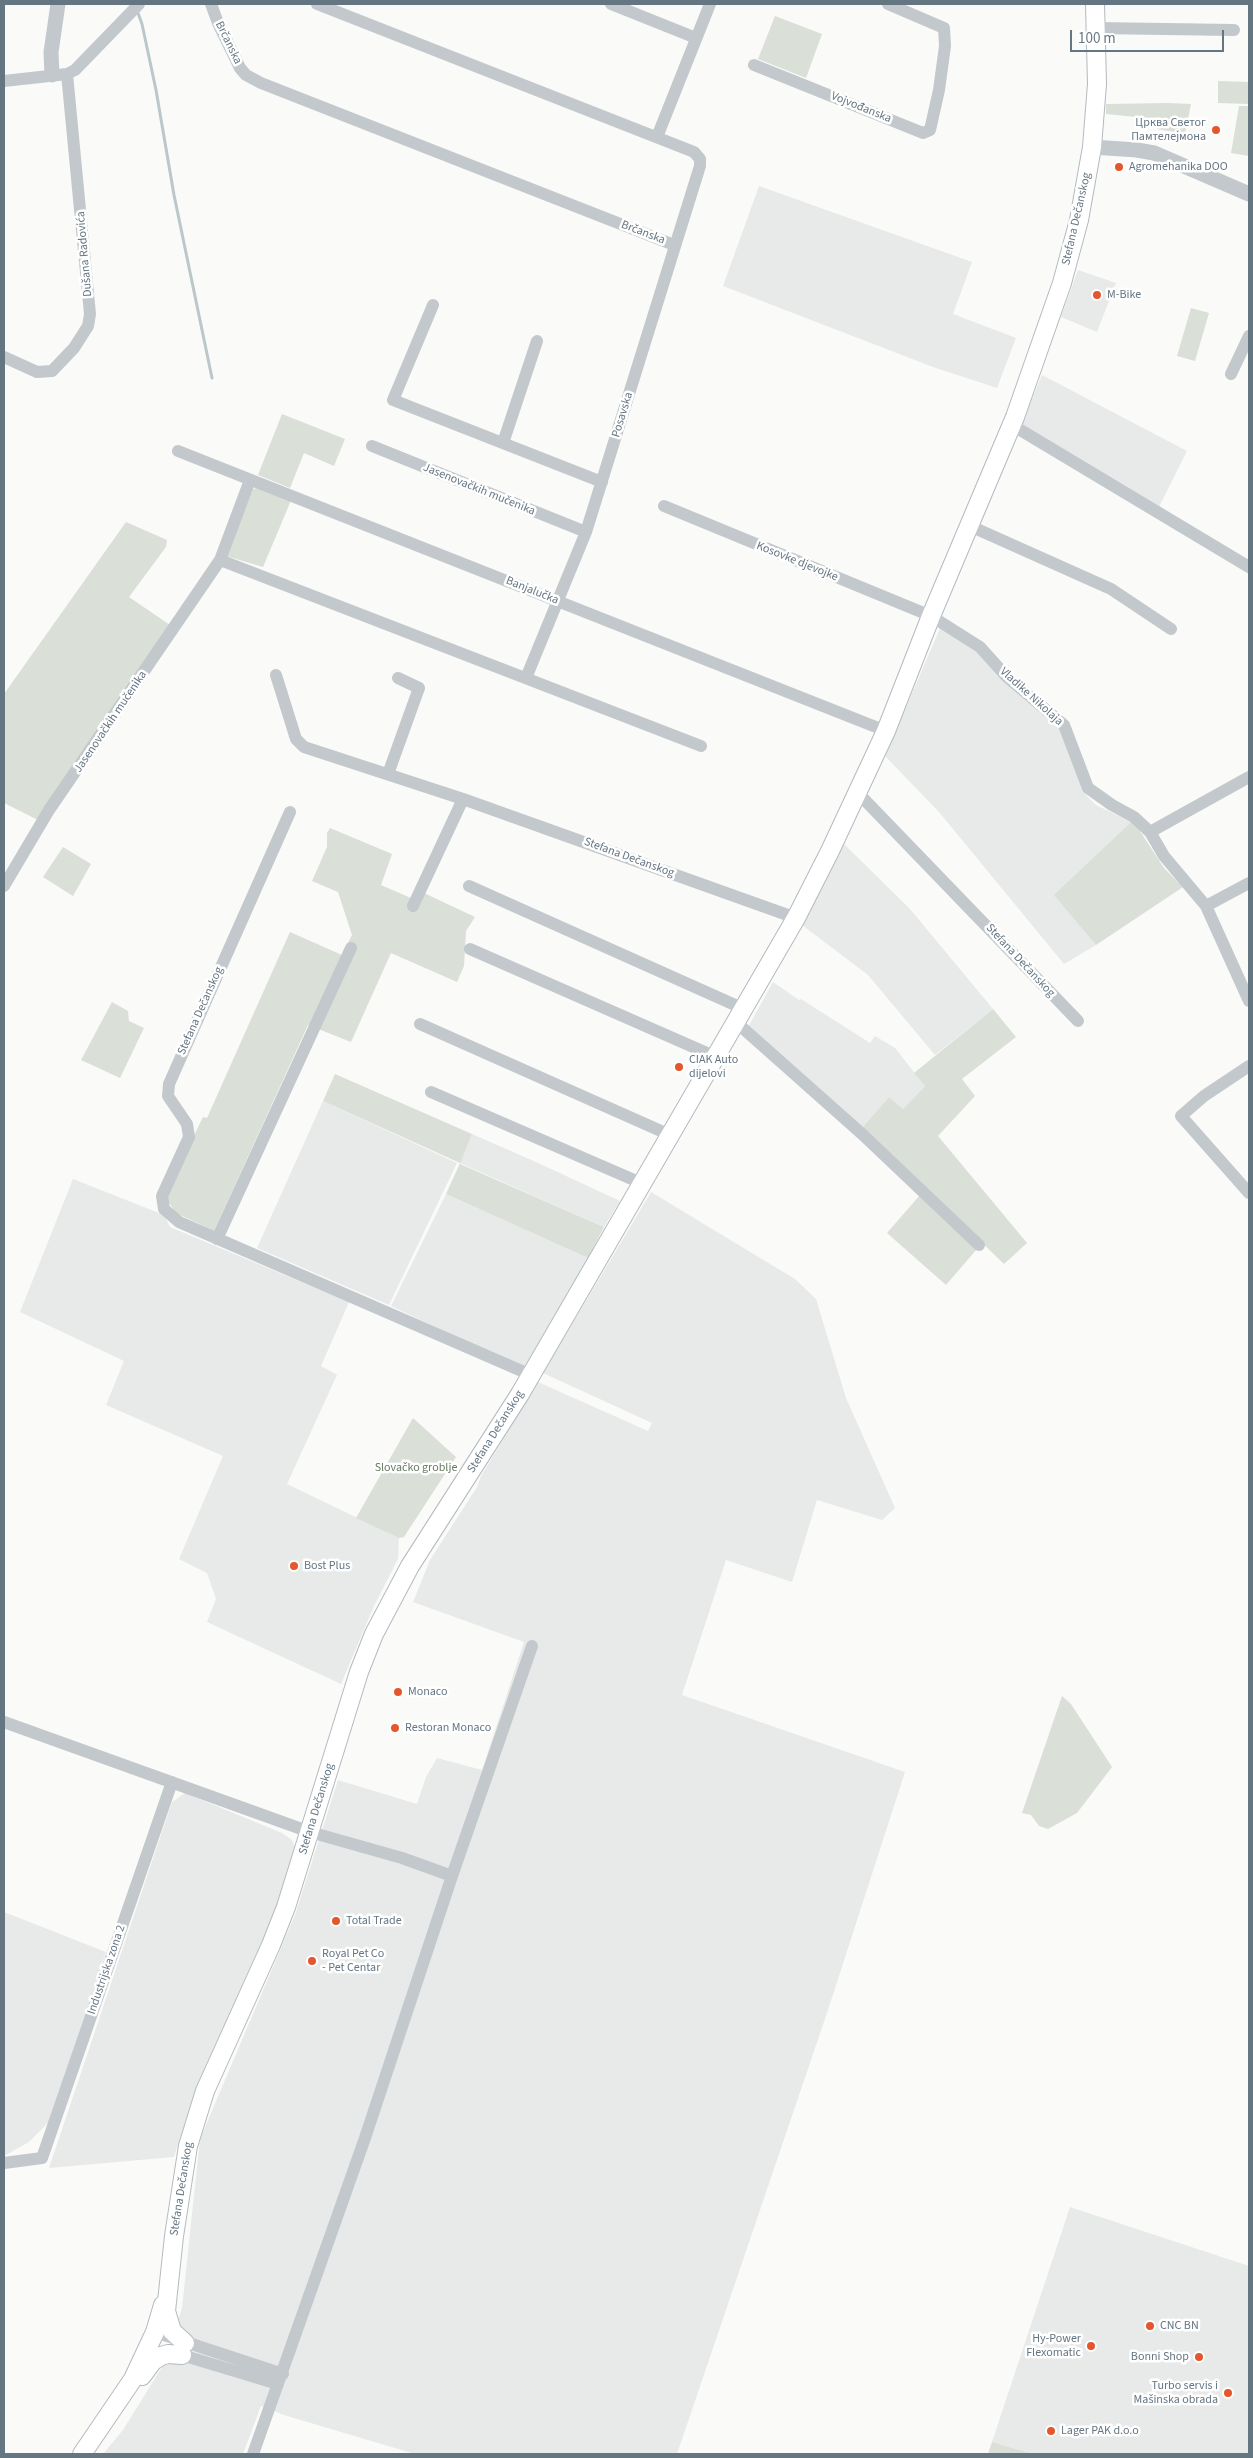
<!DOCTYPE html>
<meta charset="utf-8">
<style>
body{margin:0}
#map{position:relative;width:1253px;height:2458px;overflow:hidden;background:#fafaf8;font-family:"Source Sans 3",sans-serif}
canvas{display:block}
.frame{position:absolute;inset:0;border:5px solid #657683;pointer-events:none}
.scale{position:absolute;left:1070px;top:30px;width:154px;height:22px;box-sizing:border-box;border:2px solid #657683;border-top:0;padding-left:6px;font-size:15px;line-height:18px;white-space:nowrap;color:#657683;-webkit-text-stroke:4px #fff;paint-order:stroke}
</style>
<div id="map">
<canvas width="1253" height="2458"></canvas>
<div class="frame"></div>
<div class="scale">100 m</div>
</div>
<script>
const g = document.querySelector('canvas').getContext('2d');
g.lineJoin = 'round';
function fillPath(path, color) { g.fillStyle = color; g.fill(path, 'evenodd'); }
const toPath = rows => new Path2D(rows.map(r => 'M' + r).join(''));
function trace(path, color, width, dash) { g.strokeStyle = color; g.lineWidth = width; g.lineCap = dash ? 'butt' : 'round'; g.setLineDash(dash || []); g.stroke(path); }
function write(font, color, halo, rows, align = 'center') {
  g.font = font + ' "Source Sans 3",sans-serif'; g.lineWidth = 5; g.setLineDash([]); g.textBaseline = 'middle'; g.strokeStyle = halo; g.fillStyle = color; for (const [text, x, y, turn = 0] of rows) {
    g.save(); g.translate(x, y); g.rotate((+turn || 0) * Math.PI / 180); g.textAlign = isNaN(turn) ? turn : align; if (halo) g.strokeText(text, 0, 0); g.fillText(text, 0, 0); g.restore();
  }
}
fillPath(toPath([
 [759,186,972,262,953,314,1016,338,997,388,933,367,723,286],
 [1078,270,1116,283,1097,332,1061,317],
 [1042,375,1187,451,1155,515,1018,432],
 [941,626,977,651,1058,724,1065,735,1085,794,1096,805,1131,822,1055,895,1096,945,1064,964,939,812,885,756],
 [843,843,910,909,993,1009,935,1055,868,975,802,925],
 [773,982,799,1000,801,999,870,1043,875,1036,895,1048,925,1086,903,1109,889,1097,861,1129,747,1029],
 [323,1101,457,1163,389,1305,257,1248],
 [472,1134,536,1162,620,1201,604,1227,460,1163],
 [73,1179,164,1215,170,1227,349,1302,321,1366,337,1375,287,1484,399,1538,398,1559,374,1606,341,1684,207,1622,216,1599,207,1573,179,1559,223,1456,106,1405,124,1361,20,1312],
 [651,1192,795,1279,816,1299,846,1398,895,1508,882,1520,817,1500,792,1582,726,1560,682,1695,905,1772,828,2010,677,2454,415,2454,284,2415,261,2406,243,2454,103,2454,123,2430,162,2367,182,2308,200,2139,295,1915,338,1780,417,1804,426,1777,437,1758,482,1770,524,1642,413,1602,430,1560,477,1487,481,1476,538,1382,648,1431,652,1423,543,1373],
 [446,1194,588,1258,525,1366,520,1367,391,1306],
 [185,1793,282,1833,292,1840,295,1848,283,1888,266,1933,198,2083,174,2157,49,2168,172,1802],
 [4,1912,106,1952,50,2121,29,2142,4,2156],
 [1070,2207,1249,2266,1249,2454,1033,2454,992,2442]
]), '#e8e9e9');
fillPath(toPath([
 [775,16,822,34,806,78,758,59],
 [1218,81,1249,82,1249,104,1218,103],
 [1106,104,1168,103,1191,104,1185,134,1157,129,1156,119,1106,114],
 [1239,106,1249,106,1249,156,1231,153],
 [1191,308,1209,313,1195,361,1177,356],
 [282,414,345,439,334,466,304,453,290,488,258,475],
 [260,487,292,498,263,567,226,556,253,489],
 [126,522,167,540,166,547,129,597,170,625,38,820,4,803,4,694],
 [1131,822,1136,825,1164,868,1183,887,1096,945,1054,895],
 [330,828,392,854,381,885,411,898,407,907,415,911,424,893,475,917,466,931,464,966,457,982,391,953,351,1042,308,1025,214,1231,176,1213,167,1200,168,1189,203,1117,207,1118,290,932,342,955,352,935,338,892,312,881,327,847,327,833],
 [63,847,91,864,73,896,43,877],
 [112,1002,128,1011,129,1021,144,1028,120,1078,81,1060],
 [993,1009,1016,1037,962,1079,975,1096,938,1136,1027,1243,1004,1264,907,1170,861,1129,889,1097,903,1109,925,1086,914,1073],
 [335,1074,472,1134,460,1164,604,1227,588,1258,446,1194,460,1163,323,1101],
 [920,1195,977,1249,946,1285,887,1233],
 [413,1418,456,1457,404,1537,399,1538,356,1518],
 [1062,1696,1071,1704,1112,1767,1077,1813,1048,1829,1039,1826,1031,1815,1022,1813],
 [992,2442,1033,2454,988,2454]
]), '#dadfd7');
trace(toPath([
 [138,13,142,24,156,90,174,195,212,378]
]), '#bbc7cb', 3);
const secondary = toPath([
 [185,2343,172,2331,166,2311,174,2236,188,2146,205,2091,271,1945,286,1907,359,1672,374,1634,410,1566,520,1394,796,918,830,851,886,731,931,616,1015,417,1062,283,1079,220,1092,147,1097,84,1095,4],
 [142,2376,153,2361,161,2356,168,2354,182,2355],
 [82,2454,133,2379,155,2332,163,2305]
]);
trace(secondary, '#b3babf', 20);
trace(toPath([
 [211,4,218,23,240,68,246,75,261,83,674,245],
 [317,4,694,152,700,159,700,166,586,532,526,678],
 [611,4,696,38],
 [1096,28,1234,30],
 [754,65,923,133,930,130,939,90,945,46,944,28,888,4],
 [4,81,67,74,75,70,139,4],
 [657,137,710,4],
 [433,305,393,400,602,482],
 [4,357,37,372,52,371,74,348,88,326,90,314,67,74],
 [1231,374,1249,336],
 [1012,425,1249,567],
 [503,443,537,341],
 [372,446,586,532],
 [178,451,886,731],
 [664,506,931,616,980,647,1007,677,1064,725,1088,788,1112,805,1134,817,1150,832,1164,856,1206,906,1249,1001],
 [970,526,1111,589,1171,629],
 [220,560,701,746],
 [276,675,296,739,304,747,463,799,796,918],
 [388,774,419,688,398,678],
 [858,793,1078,1021],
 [290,812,169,1084,168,1096,187,1124,189,1137,162,1196,164,1209,179,1222,531,1375],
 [1150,832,1249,777],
 [4,886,49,810,220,560,250,480],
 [469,886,744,1009],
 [413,906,463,799],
 [1206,906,1249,883],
 [470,949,716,1057],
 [737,1023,862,1134,979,1245],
 [420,1024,670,1135],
 [1249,1066,1204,1096,1181,1116,1249,1193],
 [431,1092,641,1183],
 [217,1239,351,948],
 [4,1722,310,1832,402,1858,452,1876],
 [4,2163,42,2158,172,1782],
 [155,2332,283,2374],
 [175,2353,278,2384],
 [253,2454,365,2138,452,1876,532,1646]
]), '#c3c8cc', 12);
trace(toPath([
 [52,75,51,52,58,4],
 [1092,147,1137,150,1154,153,1249,194]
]), '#c3c8cc', 15);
trace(secondary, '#fff', 18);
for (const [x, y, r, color] of [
 [1216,130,5,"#e4572e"],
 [1119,167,5,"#e4572e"],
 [1097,295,5,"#e4572e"],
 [679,1067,5,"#e4572e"],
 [294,1566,5,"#e4572e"],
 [398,1692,5,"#e4572e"],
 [395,1728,5,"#e4572e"],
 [336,1921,5,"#e4572e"],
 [312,1961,5,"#e4572e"],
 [1150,2326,5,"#e4572e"],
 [1091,2346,5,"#e4572e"],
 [1199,2357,5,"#e4572e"],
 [1228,2393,5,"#e4572e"],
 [1051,2431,5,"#e4572e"]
]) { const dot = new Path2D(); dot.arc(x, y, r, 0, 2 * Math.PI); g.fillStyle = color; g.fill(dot); trace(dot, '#fff', 2); }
write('12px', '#657683', '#fff', [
 ["Brčanska",228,43,64],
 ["Vojvođanska",861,108,22],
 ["Stefana Dečanskog",1077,219,-77],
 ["Brčanska",643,233,21],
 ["Dušana Radovića",85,254,-95],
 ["Posavska",623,415,-73],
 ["Jasenovačkih mučenika",479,490,22],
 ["Kosovke djevojke",797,562,22],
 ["Banjalučka",532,591,22],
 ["Vladike Nikolaja",1031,697,42],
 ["Jasenovačkih mučenika",111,722,-56],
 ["Stefana Dečanskog",629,858,20],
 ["Stefana Dečanskog",1020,961,47],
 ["Stefana Dečanskog",201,1011,-66],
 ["Stefana Dečanskog",496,1432,-58],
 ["Stefana Dečanskog",317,1809,-73],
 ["Industrijska zona 2",107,1970,-71],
 ["Stefana Dečanskog",182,2189,-81]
]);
write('12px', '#657683', '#fff', [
 ["Црква Светог",1206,123,"right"],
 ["Памтелејмона",1206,137,"right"],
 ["Agromehanika DOO",1129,167],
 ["M-Bike",1107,295],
 ["CIAK Auto",689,1060],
 ["dijelovi",689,1074],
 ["Bost Plus",304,1566],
 ["Monaco",408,1692],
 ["Restoran Monaco",405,1728],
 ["Total Trade",346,1921],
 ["Royal Pet Co",322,1954],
 ["- Pet Centar",322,1968],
 ["CNC BN",1160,2326],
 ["Hy-Power",1081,2339,"right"],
 ["Flexomatic",1081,2353,"right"],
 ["Bonni Shop",1189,2357,"right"],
 ["Turbo servis i",1218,2386,"right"],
 ["Mašinska obrada",1218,2400,"right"],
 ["Lager PAK d.o.o",1061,2431]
], 'left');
write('12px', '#687a64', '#fff', [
 ["Slovačko groblje",416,1468]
]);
</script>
